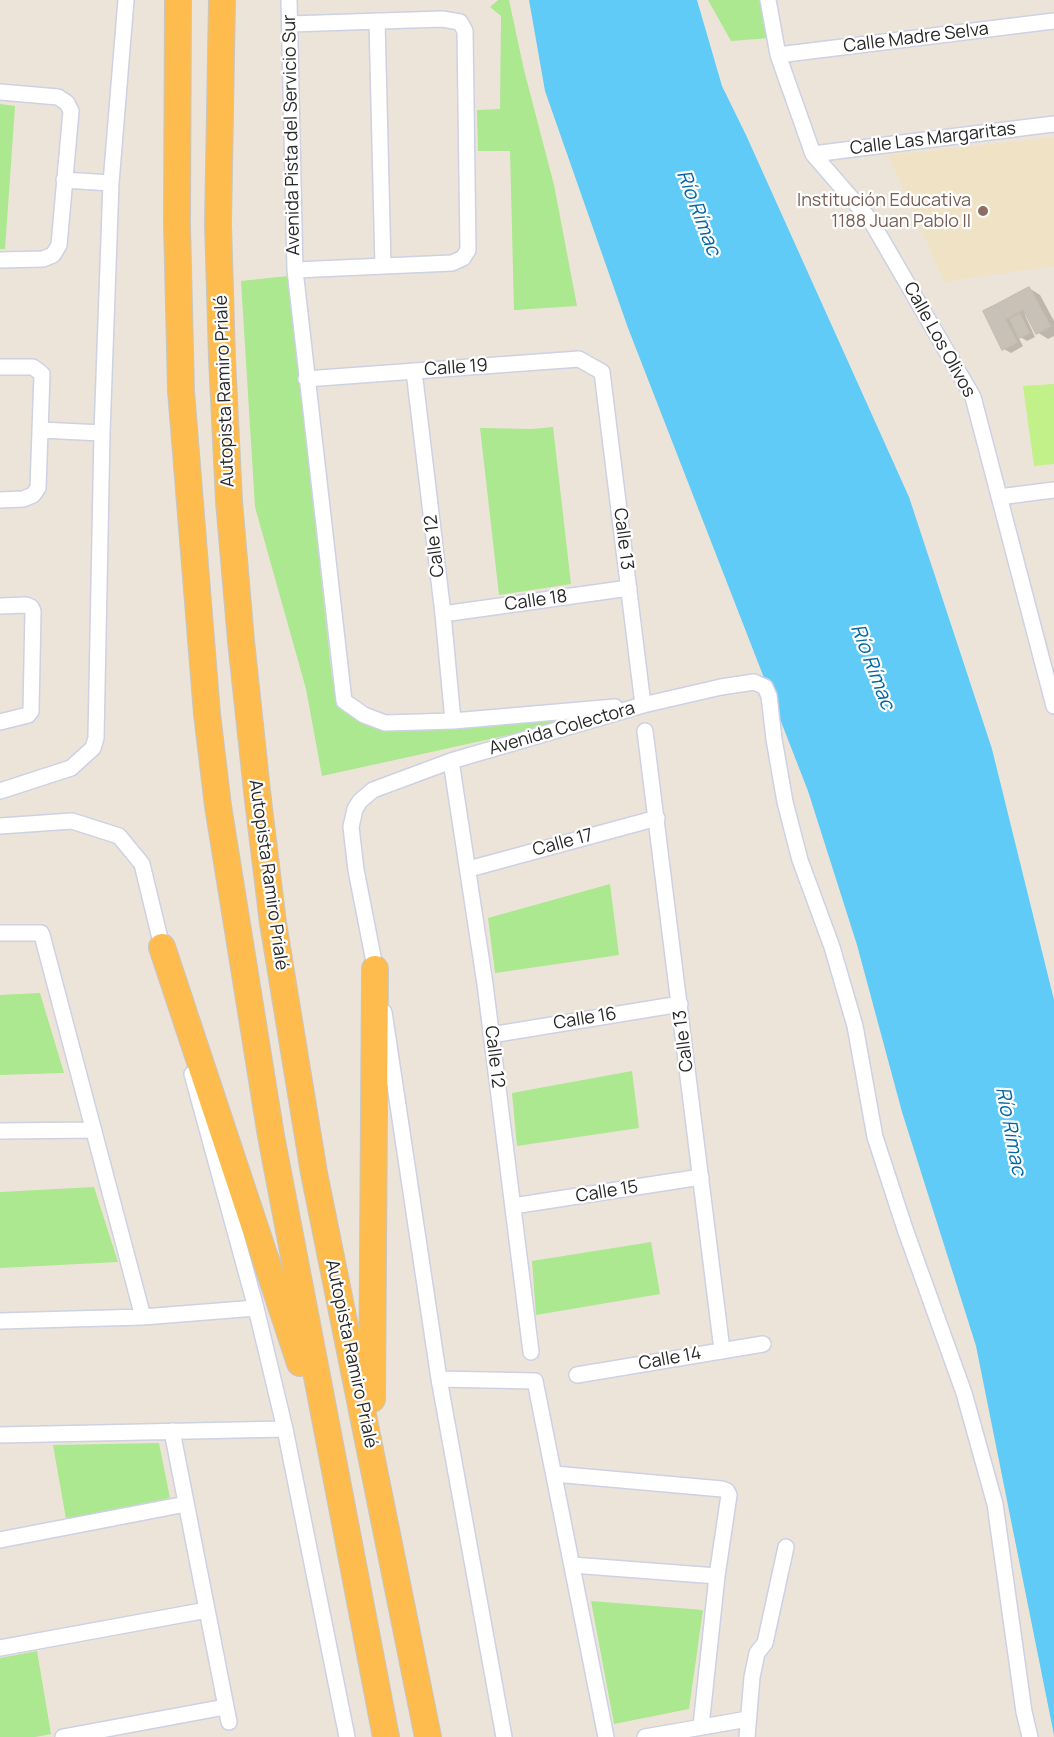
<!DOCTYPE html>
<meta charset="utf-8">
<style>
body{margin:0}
canvas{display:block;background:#ece4d8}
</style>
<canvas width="1054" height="1737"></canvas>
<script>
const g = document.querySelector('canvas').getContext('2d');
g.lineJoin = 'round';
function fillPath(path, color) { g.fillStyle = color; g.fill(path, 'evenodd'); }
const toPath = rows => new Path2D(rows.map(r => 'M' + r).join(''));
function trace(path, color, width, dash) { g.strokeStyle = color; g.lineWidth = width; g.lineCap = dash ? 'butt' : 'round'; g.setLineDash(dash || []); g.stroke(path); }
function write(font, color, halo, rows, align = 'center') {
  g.font = font + ' Manrope,sans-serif'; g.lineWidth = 4.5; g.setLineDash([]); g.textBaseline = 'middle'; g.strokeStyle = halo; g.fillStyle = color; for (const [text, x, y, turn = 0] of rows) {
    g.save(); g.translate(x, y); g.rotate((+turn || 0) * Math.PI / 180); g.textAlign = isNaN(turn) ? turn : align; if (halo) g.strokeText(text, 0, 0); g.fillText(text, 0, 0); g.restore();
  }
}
fillPath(toPath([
 [1054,137,1054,266,944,282,888,155]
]), '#f0e3c5');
fillPath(toPath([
 [498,0,509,0,524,70,554,185,577,306,514,310,510,151,478,151,477,110,500,109,501,16,490,7],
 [708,0,762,0,770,38,731,41],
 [0,104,15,106,5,249,0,249],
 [288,276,332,678,340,705,361,718,560,717,586,718,322,776,306,689,255,507,241,281],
 [553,427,571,584,499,595,480,428,532,429],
 [610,884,619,955,495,973,488,918],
 [40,993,64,1073,0,1075,0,995],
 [632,1071,639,1128,517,1146,512,1093],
 [94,1187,118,1262,0,1268,0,1192],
 [651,1242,660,1294,536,1315,532,1261],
 [159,1443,170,1498,66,1519,53,1445],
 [591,1601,703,1610,689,1709,614,1724],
 [37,1651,51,1734,35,1737,0,1737,0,1658]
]), '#abe88f');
fillPath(toPath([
 [1054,384,1054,464,1034,466,1023,386]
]), '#c2f189');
fillPath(toPath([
 [529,0,697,0,722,86,746,135,909,497,992,749,1054,1000,1054,1735,976,1346,902,1112,857,945,808,791,628,328,545,91]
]), '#61cbf8');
fillPath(toPath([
 [1029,288,1040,295,1054,321,1054,336,1048,339,1037,332,1027,314,1025,315,1035,337,1027,341,1017,335,1023,346,1011,353,1004,349,985,312]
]), '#0003');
const building = toPath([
 [1029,287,1050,326,1036,334,1023,309,1005,319,997,304,1029,287],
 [997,304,1017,342,1002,350,983,311,997,304],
 [1020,314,1029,333,1019,338,1010,319,1020,314]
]);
fillPath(building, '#c7c1b8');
trace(building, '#c7c0b2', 1.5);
const minor = toPath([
 [289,0,295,270,344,701,364,715,385,723,453,721,615,707],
 [768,0,778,55,813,154,871,221,973,397,1054,706],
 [377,21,383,266],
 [290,24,442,19,460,22,465,31,468,250,463,258,452,263,295,270],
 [778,55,1054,21],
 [0,92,58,97,67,103,71,111,59,245,53,255,43,259,0,260],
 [813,154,1054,124],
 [64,180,111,183],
 [0,367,33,367,42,374,38,488,33,495,23,499,0,500],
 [414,371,443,614,453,721],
 [306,379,579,359,602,372,643,705],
 [41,430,102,433],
 [999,497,1054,490],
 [0,606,26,605,31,607,33,611,31,711,28,715,0,722],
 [443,614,629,588],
 [645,731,722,1350],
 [451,761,485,984,531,1352],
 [0,791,71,768,93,748,96,738,102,433,111,183,126,0],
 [0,826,72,821,119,836,142,864,164,955],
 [469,869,657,818],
 [0,933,41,933,42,935,143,1317],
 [377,977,356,870,351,827,355,809,360,801,373,790,451,761,643,705,721,687,754,682,765,687,769,696,774,739,785,802,800,860,832,947,855,1026,875,1137,905,1229,964,1393,995,1504,1024,1712,1030,1737],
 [384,1012,439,1379,504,1737],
 [491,1035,680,1004],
 [192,1074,256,1308,285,1429,347,1737],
 [0,1131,94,1130],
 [513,1206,701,1177],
 [0,1321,143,1317,256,1308],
 [577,1375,763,1344],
 [439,1379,535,1381,606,1737],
 [172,1431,229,1722],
 [0,1435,285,1429],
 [554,1474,722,1489,727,1491,729,1495,717,1576,701,1726],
 [0,1540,186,1504],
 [572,1565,717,1576],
 [0,1648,207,1610],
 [63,1737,225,1707],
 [645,1737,748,1719],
 [747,1737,752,1677,757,1653,765,1643,786,1547]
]);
const trunk = toPath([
 [178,0,177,224,181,391,207,714,218,806,271,1136,386,1737],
 [222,0,218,224,222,358,229,501,241,641,258,800,273,923,314,1173,428,1737],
 [162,947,300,1363],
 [372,1399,375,969]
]);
trace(minor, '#cdd1e3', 18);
trace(trunk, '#c7c7c7', 28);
trace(minor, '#fff', 15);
trace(trunk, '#febc4e', 26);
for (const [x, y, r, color] of [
 [983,211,6,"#8d6e63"]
]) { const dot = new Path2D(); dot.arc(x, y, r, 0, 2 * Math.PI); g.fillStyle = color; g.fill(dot); trace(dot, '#fff', 2); }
write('18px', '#282828', '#fff', [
 ["Calle Madre Selva",916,38,-7],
 ["Avenida Pista del Servicio Sur",292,135,-91],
 ["Calle Las Margaritas",933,139,-7],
 ["Calle Los Olivos",939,340,61],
 ["Calle 19",456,368,-4],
 ["Autopista Ramiro Prialé",225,391,-92],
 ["Calle 13",623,539,83],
 ["Calle 12",435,546,-97],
 ["Calle 18",536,601,-8],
 ["Avenida Colectora",562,729,-16],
 ["Calle 17",563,843,-15],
 ["Autopista Ramiro Prialé",268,875,82],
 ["Calle 16",585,1019,-9],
 ["Calle 13",684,1041,-97],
 ["Calle 12",494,1057,83],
 ["Calle 15",607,1192,-9],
 ["Autopista Ramiro Prialé",351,1354,78],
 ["Calle 14",670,1359,-10]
]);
write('18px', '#785e54', '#fff', [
 ["Institución Educativa",971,201],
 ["1188 Juan Pablo II",971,222]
], 'right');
write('italic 20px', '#0266a2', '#fff', [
 ["Río Rímac",698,213,69],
 ["Río Rímac",872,667,69],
 ["Río Rímac",1010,1131,79]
]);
</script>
